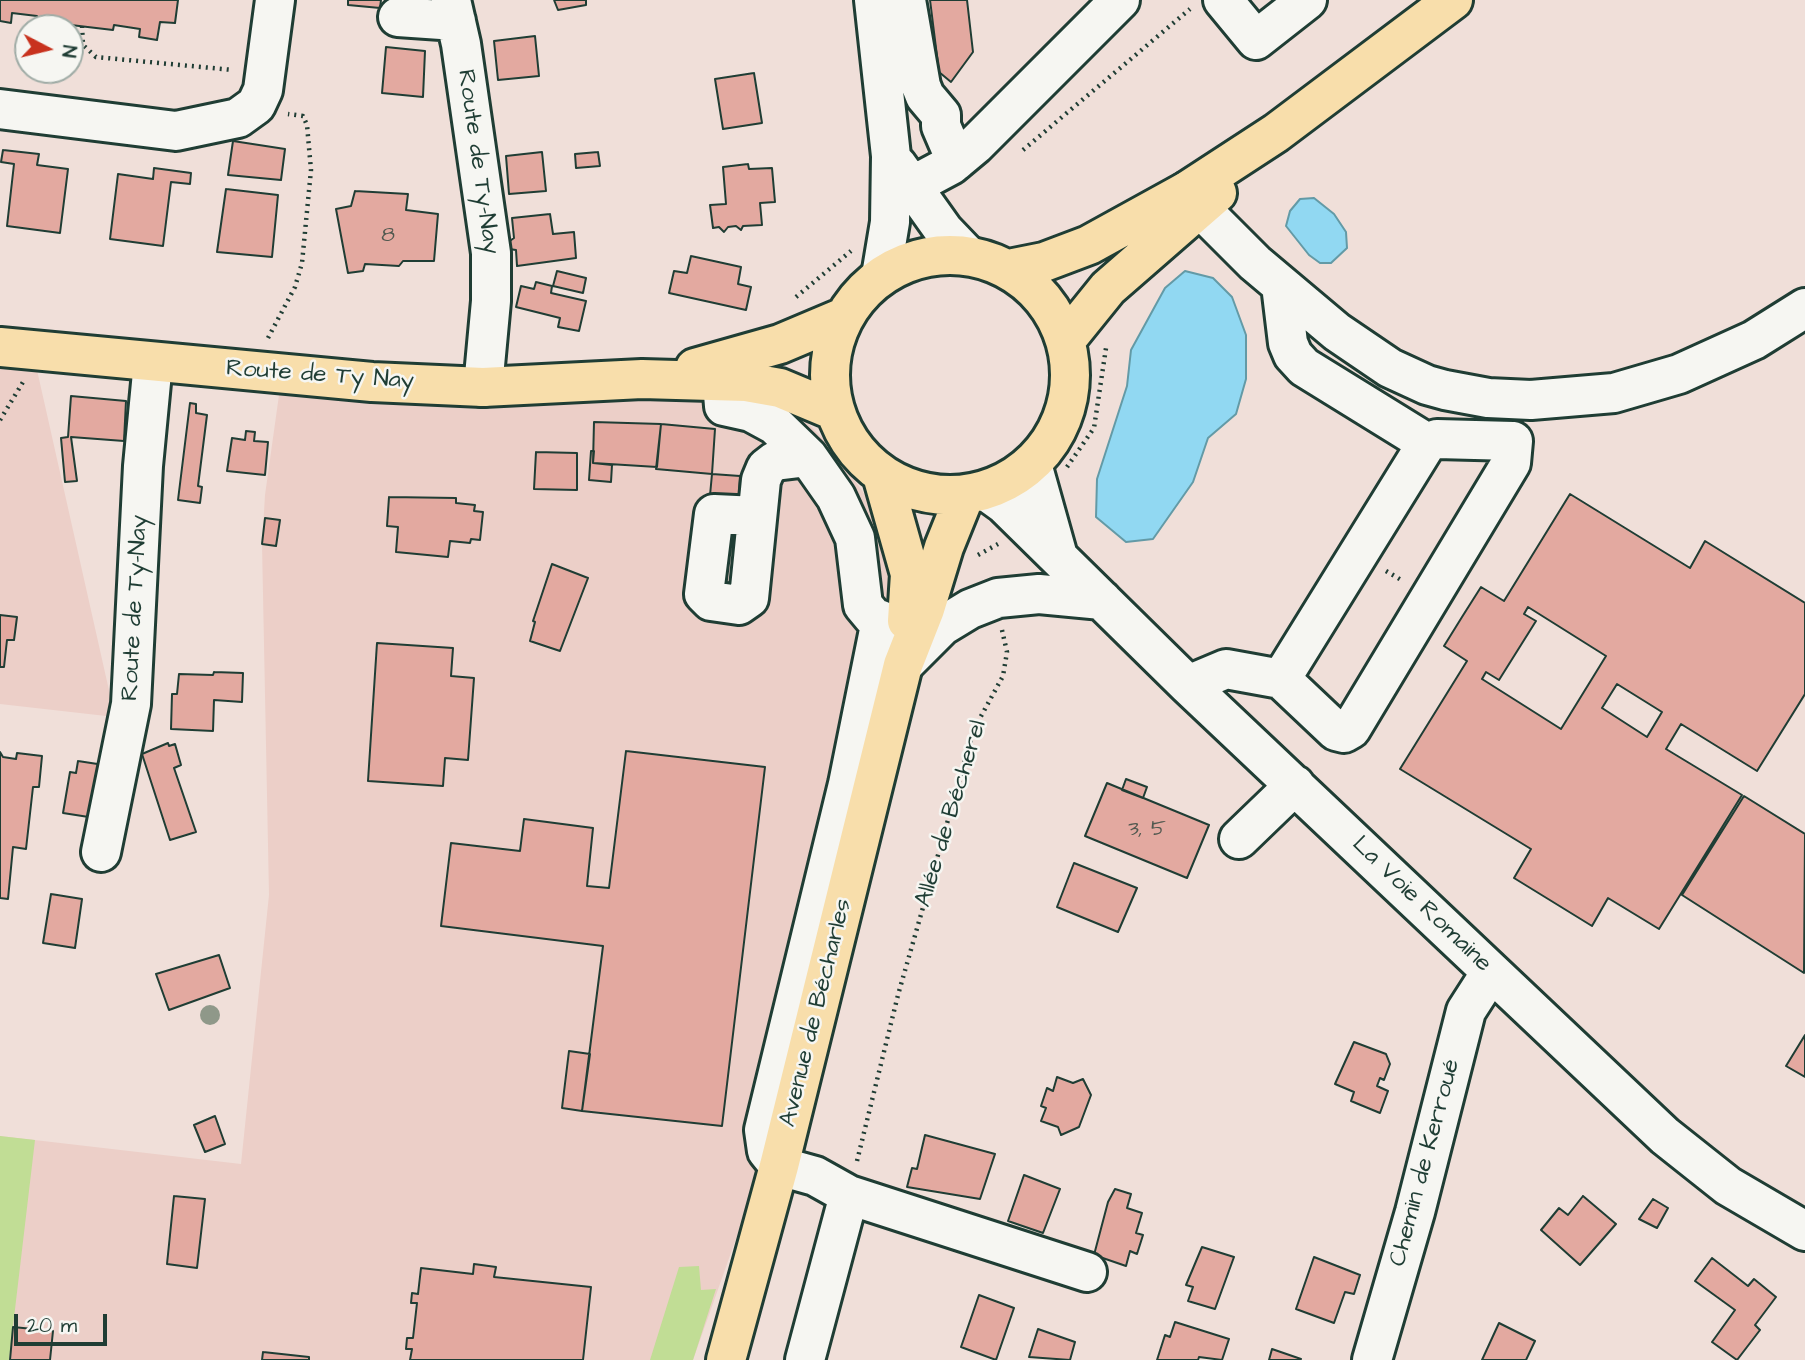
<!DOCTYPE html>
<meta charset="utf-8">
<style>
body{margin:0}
#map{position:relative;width:1805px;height:1360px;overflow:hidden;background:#f0dfd9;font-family:"Architects Daughter",sans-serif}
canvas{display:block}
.north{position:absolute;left:14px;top:14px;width:70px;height:70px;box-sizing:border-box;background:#f6f6f2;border:2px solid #a0aca6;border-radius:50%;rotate:97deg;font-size:19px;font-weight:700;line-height:28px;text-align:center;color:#1f3d34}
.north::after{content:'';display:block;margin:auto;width:24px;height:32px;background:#c8321e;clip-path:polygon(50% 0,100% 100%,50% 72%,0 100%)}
.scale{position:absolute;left:14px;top:1314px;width:93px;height:32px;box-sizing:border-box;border:4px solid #1f3d34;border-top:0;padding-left:9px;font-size:21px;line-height:24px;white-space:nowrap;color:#1f3d34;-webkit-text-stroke:5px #f6f6f2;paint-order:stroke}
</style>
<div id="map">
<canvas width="1805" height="1360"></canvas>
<div class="north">N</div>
<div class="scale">20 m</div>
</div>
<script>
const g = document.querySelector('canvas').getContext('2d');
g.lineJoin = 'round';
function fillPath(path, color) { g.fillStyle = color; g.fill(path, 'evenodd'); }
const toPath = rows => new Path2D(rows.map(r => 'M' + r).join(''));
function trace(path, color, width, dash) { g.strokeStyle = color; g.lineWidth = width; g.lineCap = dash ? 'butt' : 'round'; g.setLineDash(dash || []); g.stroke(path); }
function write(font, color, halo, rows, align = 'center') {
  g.font = font + ' "Architects Daughter",sans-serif'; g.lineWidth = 5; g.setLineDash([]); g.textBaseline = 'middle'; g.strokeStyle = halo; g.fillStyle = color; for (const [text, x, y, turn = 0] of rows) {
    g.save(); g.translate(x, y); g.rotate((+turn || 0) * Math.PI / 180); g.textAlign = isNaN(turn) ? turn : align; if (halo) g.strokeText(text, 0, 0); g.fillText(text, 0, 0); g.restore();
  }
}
fillPath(toPath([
 [0,366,37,370,115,717,0,704],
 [734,392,793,409,828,443,878,513,895,584,767,1151,693,1360,0,1360,0,1136,241,1164,269,895,262,544,265,495,279,395,373,400]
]), '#eccfc8');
fillPath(toPath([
 [0,1136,35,1140,9,1360,0,1360],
 [699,1266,701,1290,716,1289,693,1360,650,1360,679,1267]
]), '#c1dd95');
const water = toPath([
 [1314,198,1334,214,1346,232,1347,248,1331,263,1320,263,1309,255,1286,226,1290,211,1300,199,1314,198],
 [1185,271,1213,278,1232,297,1246,335,1246,379,1236,414,1208,438,1193,482,1153,539,1126,542,1096,517,1097,479,1127,386,1131,350,1165,288,1185,271]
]);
fillPath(water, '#91d8f2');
trace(water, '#639aa6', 2);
const building = toPath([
 [0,0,178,0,175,23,160,22,157,40,139,37,140,29,114,25,113,30,37,21,37,16,12,13,11,23,0,21,0,0],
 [348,0,381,0,380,8,348,5,348,0],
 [554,0,586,0,586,5,558,10,554,0],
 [930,0,967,0,973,52,951,82,939,72,930,0],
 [535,36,539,76,498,80,494,41,535,36],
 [386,47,425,51,423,97,382,93,386,47],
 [754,73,762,123,723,129,715,79,754,73],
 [233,141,285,149,281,180,228,175,233,141],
 [3,150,39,154,37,165,68,169,60,233,7,226,14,164,1,162,3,150],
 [542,152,546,191,509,194,506,156,542,152],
 [598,152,600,166,576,168,575,154,598,152],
 [748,164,749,169,772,168,775,202,760,203,762,225,743,226,741,230,736,226,728,227,724,232,719,227,713,228,710,205,726,204,723,167,748,164],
 [154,168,191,173,190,184,171,182,163,246,110,239,118,174,153,179,154,168],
 [226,189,278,195,272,257,217,252,226,189],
 [355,191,408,194,406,210,438,214,434,261,403,261,399,266,365,264,363,271,348,273,336,209,351,206,355,191],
 [550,214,553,234,574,232,576,258,517,266,516,250,509,249,507,243,514,238,512,218,550,214],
 [691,256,741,267,738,284,751,287,746,310,669,293,674,271,687,273,691,256],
 [557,271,586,278,583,293,553,286,557,271],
 [536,282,552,286,551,293,586,301,579,331,558,327,560,318,516,307,521,286,534,289,536,282],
 [71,396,126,401,124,441,71,437,77,481,65,482,61,438,68,437,71,396],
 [190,403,196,404,196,413,207,415,198,486,202,487,200,503,178,500,190,403],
 [594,422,661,424,657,467,593,463,594,422],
 [661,424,715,429,712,474,656,469,661,424],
 [246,431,255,432,254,441,268,442,265,475,227,471,232,438,245,440,246,431],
 [591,451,594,451,593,463,612,465,611,482,589,480,591,451],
 [536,452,577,453,577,490,534,489,536,452],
 [712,474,740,476,738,509,709,506,712,474],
 [1570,494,1690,568,1705,541,1805,603,1805,694,1757,771,1681,724,1666,749,1742,795,1659,929,1608,898,1592,926,1514,878,1531,849,1400,769,1467,661,1444,646,1462,617,1481,587,1504,601,1570,494],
 [1528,607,1606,656,1561,729,1482,679,1486,672,1499,680,1536,621,1524,614,1528,607],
 [1617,684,1662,712,1647,737,1602,708,1617,684],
 [389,497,456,498,456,503,475,505,474,511,483,512,480,540,471,539,470,543,450,541,448,557,396,552,398,527,387,526,389,497],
 [265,518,280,520,276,546,262,544,265,518],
 [552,564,588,578,560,651,530,641,535,622,533,621,552,564],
 [0,615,17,617,14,640,7,640,4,667,0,667,0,615],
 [377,643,453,648,451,676,474,678,468,760,445,758,443,786,368,781,377,643],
 [214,672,243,673,242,702,214,700,213,731,171,729,172,694,177,694,179,674,213,675,214,672],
 [168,743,169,746,175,744,181,765,174,768,196,832,170,840,142,754,168,743],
 [626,751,765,767,722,1126,582,1111,603,946,441,926,451,843,520,851,524,819,593,828,587,886,609,888,626,751],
 [0,752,3,757,16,759,17,753,42,756,39,787,33,787,26,849,13,847,8,899,0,898,0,752],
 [78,761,104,765,95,818,63,813,70,772,76,773,78,761],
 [1126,779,1147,787,1143,798,1122,790,1126,779],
 [1107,783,1209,825,1187,878,1085,836,1107,783],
 [1744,796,1805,834,1804,973,1682,895,1744,796],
 [1074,863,1137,888,1118,932,1057,907,1074,863],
 [51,894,82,899,75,948,43,943,51,894],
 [219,955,230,988,169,1010,156,974,219,955],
 [1805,1035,1805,1077,1786,1066,1805,1035],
 [1354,1042,1386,1054,1390,1064,1384,1080,1380,1078,1377,1086,1388,1091,1380,1113,1351,1101,1354,1092,1335,1084,1354,1042],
 [569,1051,590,1054,582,1111,562,1108,569,1051],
 [1057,1077,1073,1083,1083,1079,1091,1095,1079,1127,1061,1135,1058,1127,1041,1121,1046,1108,1041,1106,1047,1088,1053,1091,1057,1077],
 [215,1116,225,1144,205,1152,194,1125,215,1116],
 [925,1135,995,1154,980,1199,907,1187,912,1168,917,1169,925,1135],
 [1024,1175,1060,1189,1043,1233,1008,1221,1024,1175],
 [1115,1189,1131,1194,1127,1208,1142,1213,1136,1233,1143,1235,1137,1254,1130,1251,1126,1266,1094,1255,1108,1202,1115,1189],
 [174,1196,205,1199,197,1268,167,1264,174,1196],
 [1583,1196,1616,1224,1580,1265,1541,1230,1559,1208,1568,1215,1583,1196],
 [1653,1199,1668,1208,1657,1228,1639,1219,1653,1199],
 [1202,1247,1234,1257,1215,1309,1188,1301,1193,1287,1186,1285,1202,1247],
 [1314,1257,1360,1275,1354,1294,1345,1292,1334,1323,1296,1309,1314,1257],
 [1712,1258,1748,1286,1754,1279,1776,1297,1755,1325,1760,1330,1737,1360,1712,1342,1735,1310,1695,1281,1712,1258],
 [474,1264,496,1267,494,1277,591,1287,583,1360,410,1360,412,1349,406,1349,407,1338,413,1338,417,1303,411,1303,412,1293,418,1294,421,1268,473,1274,474,1264],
 [979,1295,1014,1308,996,1360,961,1347,979,1295],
 [1175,1322,1229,1339,1222,1360,1199,1357,1198,1360,1157,1360,1165,1335,1170,1337,1175,1322],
 [1499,1323,1535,1341,1526,1360,1482,1360,1499,1323],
 [13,1327,53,1331,50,1360,10,1360,13,1327],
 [1038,1329,1075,1342,1070,1360,1029,1357,1038,1329],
 [1272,1349,1301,1359,1300,1360,1269,1360,1272,1349],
 [263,1352,309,1357,309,1360,262,1360,263,1352]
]);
fillPath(building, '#e3a9a0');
trace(building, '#1f3d34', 2);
const minor = toPath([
 [451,0,461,44,491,253,491,301,483,387],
 [874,0,891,156,890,222,881,276],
 [906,0,921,86,925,96,941,115,941,126,956,161],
 [1223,0,1256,40,1307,0],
 [398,17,456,21],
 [0,109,176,131,238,118,256,105,263,90,275,0],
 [897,165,944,231,967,255],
 [1187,191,1200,208,1255,263,1337,332,1390,368,1427,385,1445,390,1488,398,1531,400,1614,393,1679,374,1754,340,1805,308],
 [891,197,951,165,975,145,1120,0],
 [1281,285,1288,343,1293,355,1304,367,1427,443,1281,679,1336,731,1344,733,1351,729,1511,463,1513,441,1437,439,1427,443],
 [722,381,724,406,751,412,775,425,808,457,836,497,855,538,863,605,873,617,881,620,848,784,764,1130,767,1151,779,1166,815,1176,849,1195,1087,1272],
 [1032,464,1057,553],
 [986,491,1004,504,1188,685,1665,1136,1728,1186,1805,1231],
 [757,516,714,514,704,594,711,601,739,605,749,598,761,480,766,468,775,461,808,457],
 [903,665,942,626,970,609,998,598,1039,594,1102,600],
 [1188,685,1226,669,1281,679],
 [1239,839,1295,785],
 [101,852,131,704,143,466,153,362],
 [805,1360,849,1195],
 [1372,1360,1415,1212,1466,1011,1491,972]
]);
const major = toPath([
 '830 375a120 120 0 1 1 240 0a120 120 0 1 1-240 0Z',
 [1009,269,1044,262,1089,245,1187,191,1276,133,1453,0],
 [1066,340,1108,288,1217,193],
 [0,347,372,382,483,387,642,379,746,382,780,388,835,411],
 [695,368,780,344,844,317],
 [882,475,910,574,907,621],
 [726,1360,779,1166,903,665,925,609,944,547,965,495]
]);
trace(minor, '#1f3d34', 44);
trace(major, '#1f3d34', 44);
trace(toPath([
 [82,26,83,45,96,57,233,70],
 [1023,150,1190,9],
 [796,297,851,251],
 [268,338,295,287,302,263,311,170,307,125,303,116,288,114],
 [0,420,23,382],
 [1067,467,1094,428,1106,348],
 [978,555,998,544],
 [1386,571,1403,581],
 [857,1161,898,995,974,729,1003,676,1007,652,1002,630]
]), '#1f3d34', 4.5, [2, 5]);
trace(minor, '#f6f6f2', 38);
trace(major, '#f8deab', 38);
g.fillStyle = '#8f9889';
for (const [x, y] of [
 [210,1015]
]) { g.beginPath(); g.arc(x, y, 10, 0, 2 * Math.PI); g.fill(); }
write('21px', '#50584f', null, [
 ["8",388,237],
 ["3, 5",1147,831]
]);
write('24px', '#1f3d34', '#f6f6f2', [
 ["Route de Ty-Nay",477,162,82],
 ["Route de Ty Nay",320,376,4],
 ["Route de Ty-Nay",136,608,-87],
 ["Allée de Bécherel",952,814,-73],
 ["La Voie Romaine",1421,905,44],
 ["Avenue de Bécharles",817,1013,-76],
 ["Chemin de Kerroué",1426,1163,-75]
]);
</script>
